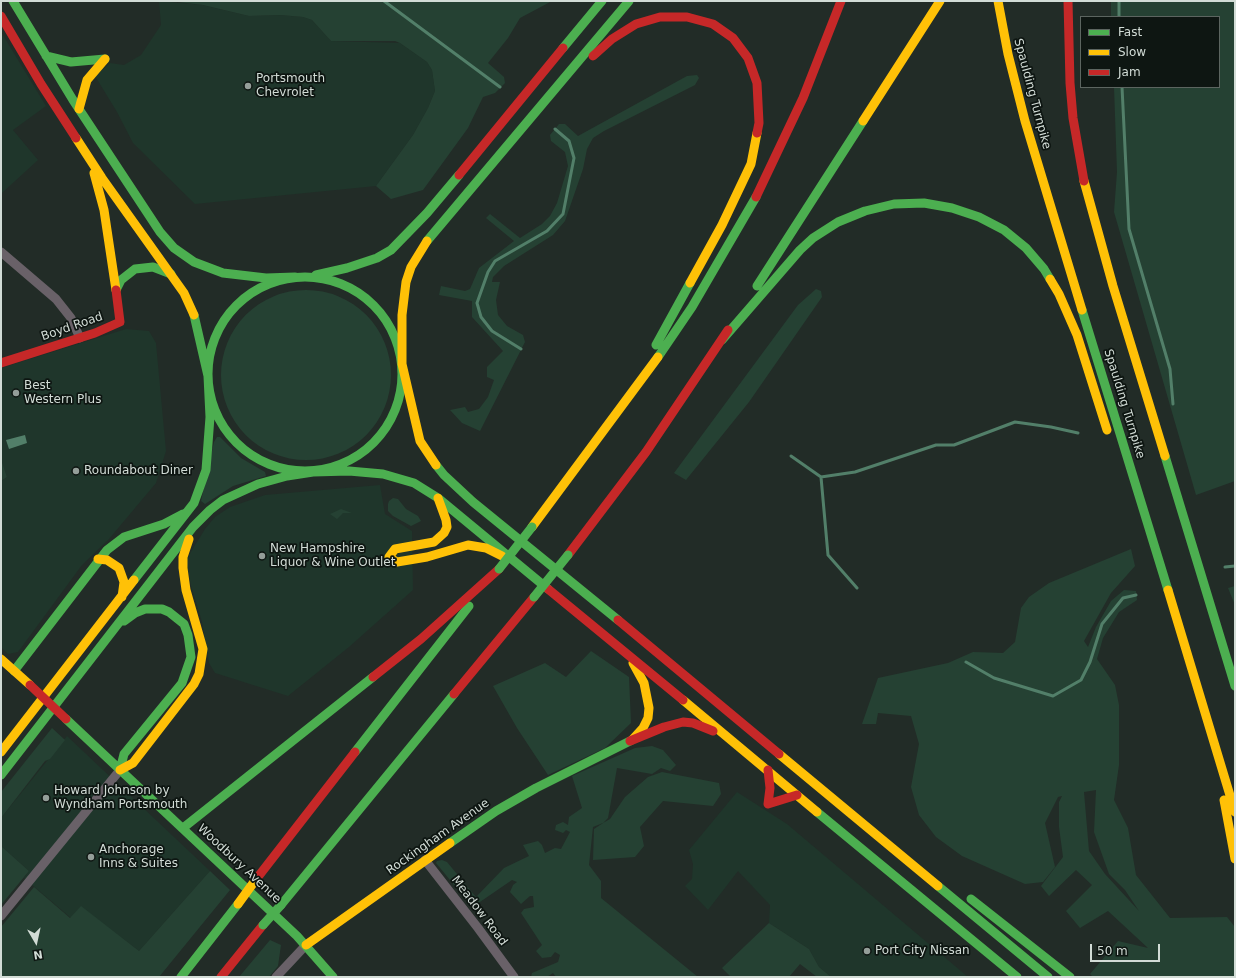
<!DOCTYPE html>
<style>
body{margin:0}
#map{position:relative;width:1236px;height:978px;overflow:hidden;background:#222c27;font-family:"DejaVu Sans",sans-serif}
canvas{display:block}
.frame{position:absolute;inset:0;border:2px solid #d2dcd6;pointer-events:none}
.legend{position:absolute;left:1080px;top:16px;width:140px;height:72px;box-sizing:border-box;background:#0e1612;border:1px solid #5c6560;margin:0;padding:5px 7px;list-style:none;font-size:12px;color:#d2dcd6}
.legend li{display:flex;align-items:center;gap:8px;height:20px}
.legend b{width:20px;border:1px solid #5c6560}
.north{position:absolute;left:16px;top:922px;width:40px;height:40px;-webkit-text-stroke:3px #0e1612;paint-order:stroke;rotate:171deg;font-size:11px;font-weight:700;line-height:16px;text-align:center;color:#d2dcd6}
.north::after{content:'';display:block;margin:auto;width:14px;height:18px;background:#d2dcd6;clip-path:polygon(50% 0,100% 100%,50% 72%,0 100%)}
.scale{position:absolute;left:1090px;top:944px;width:70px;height:18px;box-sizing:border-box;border:2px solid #d2dcd6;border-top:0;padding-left:5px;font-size:12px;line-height:14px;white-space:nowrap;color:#d2dcd6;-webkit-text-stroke:3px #0e1612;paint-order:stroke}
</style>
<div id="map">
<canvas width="1236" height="978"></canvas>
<div class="frame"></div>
<ul class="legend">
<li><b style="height:5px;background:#4caf50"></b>Fast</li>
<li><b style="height:5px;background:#ffc107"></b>Slow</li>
<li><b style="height:5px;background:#c62828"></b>Jam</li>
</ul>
<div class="north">N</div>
<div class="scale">50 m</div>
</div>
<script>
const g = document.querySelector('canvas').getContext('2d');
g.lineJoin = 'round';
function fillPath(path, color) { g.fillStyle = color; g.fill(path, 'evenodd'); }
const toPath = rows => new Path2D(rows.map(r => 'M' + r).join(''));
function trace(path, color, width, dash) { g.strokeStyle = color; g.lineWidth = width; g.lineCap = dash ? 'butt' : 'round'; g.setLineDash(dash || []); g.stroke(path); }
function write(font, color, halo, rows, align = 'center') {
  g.font = font + ' "DejaVu Sans",sans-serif'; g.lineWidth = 3.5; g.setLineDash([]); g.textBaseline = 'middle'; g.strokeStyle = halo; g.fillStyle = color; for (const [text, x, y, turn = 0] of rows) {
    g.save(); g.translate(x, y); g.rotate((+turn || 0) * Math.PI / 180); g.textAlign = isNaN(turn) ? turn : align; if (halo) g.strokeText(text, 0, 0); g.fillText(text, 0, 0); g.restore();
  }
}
fillPath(toPath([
 [159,1,203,5,249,16,280,15,303,17,312,20,331,41,400,43,427,62,432,70,435,91,428,108,413,135,376,186,195,204,133,143,117,112,95,76,110,63,124,65,141,55,161,25],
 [1,32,46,106,13,130,38,160,2,193],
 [126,329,149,331,156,343,166,451,156,483,109,539,82,565,18,652,8,654,1,647,1,481,7,477,1,459,1,368],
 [380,485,385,514,412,531,413,590,349,647,288,696,215,673,209,663,202,622,191,586,186,560,205,529,215,517,230,507,265,495],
 [67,736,210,871,139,951,81,907,71,918,24,878,29,871,1,846,1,818],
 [737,792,787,824,968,977,831,977,819,967,809,949,769,923,770,905,738,871,708,910,685,886,692,879,693,864,689,850]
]), '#1f362b');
fillPath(toPath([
 [169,1,552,1,520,18,508,38,488,63,504,77,505,83,495,93,483,97,468,128,423,190,391,199,376,186,413,135,428,108,435,91,432,70,427,62,400,43,395,41,331,41,312,20,303,17,280,15,249,16,203,5],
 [1111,1,1235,1,1235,481,1196,495,1114,212,1117,172,1114,87,1219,87,1219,17,1111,17],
 [697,75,699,78,695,85,604,131,593,138,587,149,583,169,565,221,553,235,504,266,493,277,492,282,500,282,496,300,498,315,507,326,523,335,525,342,480,431,462,423,450,410,465,407,468,412,479,409,488,397,494,380,487,377,487,367,503,351,472,317,472,301,439,295,441,286,465,291,470,289,479,268,514,241,486,218,490,214,520,238,542,224,550,216,557,203,568,166,565,152,551,141,550,135,559,124,565,124,578,136,687,76],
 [816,289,821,291,822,297,749,402,686,480,674,473,798,305],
 '221 375a85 85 0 1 1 170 0a85 85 0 1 1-170 0Z',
 [217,437,220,437,241,458,265,472,266,476,233,486,205,504,201,501,214,442],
 [1,459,7,477,1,481],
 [393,498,398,499,406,509,418,516,421,521,411,526,393,516,388,511,388,504,389,501],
 [341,509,352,513,343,513,337,519,330,514],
 [1131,549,1135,566,1111,593,1084,641,1088,647,1096,627,1111,601,1124,590,1136,591,1137,600,1119,612,1103,638,1097,659,1115,685,1119,705,1119,765,1114,800,1128,828,1136,875,1170,918,1227,917,1235,927,1235,977,1093,977,1090,974,1118,941,1148,948,1108,911,1080,928,1066,911,1092,885,1076,870,1049,896,1041,886,1063,857,1059,827,1059,802,1062,796,1058,797,1045,823,1055,867,1043,882,1025,884,962,856,936,837,919,815,911,787,919,744,911,716,878,713,876,724,862,724,878,678,948,663,973,652,1003,653,1015,642,1021,608,1029,597,1049,583],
 [1096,790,1094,832,1109,874,1125,890,1139,911,1105,874,1089,851,1084,792],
 [1235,586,1235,605,1228,588],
 [591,651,629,677,631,723,605,748,548,775,517,728,493,686,545,663,566,677],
 [52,728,65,740,50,759,45,761,1,818,1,792],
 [652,746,663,750,676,765,670,771,661,768,652,774,617,768,608,818,603,823,610,819,625,797,648,777,662,772,719,783,721,794,713,806,663,801,640,827,644,846,635,857,593,860,594,829,603,823,593,827,589,865,601,881,601,898,698,977,556,977,553,973,547,977,531,977,532,973,558,962,560,955,555,952,551,957,542,958,536,951,542,945,521,913,524,909,534,907,533,896,530,896,521,904,510,892,513,885,517,882,512,880,477,904,468,902,436,863,437,861,442,860,447,862,476,897,504,868,529,856,523,845,538,841,542,845,545,853,555,848,561,849,570,832,566,830,563,833,555,830,556,825,563,822,568,825,569,817,582,808,572,776,635,748],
 [1,846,29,871,1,905],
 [210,871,230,890,159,977,1,977,1,927,34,887,70,918,81,906,139,951],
 [769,923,809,949,819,967,831,977,817,977,800,964,789,977,731,977,722,968],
 [270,940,281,945,278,966,269,977,239,977]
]), '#254133');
fillPath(toPath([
 [25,435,27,443,9,449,6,440]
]), '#527f69');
trace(toPath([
 [384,1,500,87],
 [1119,1,1119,17],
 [1122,87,1129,229,1170,369,1173,404],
 [521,349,492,331,481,317,477,303,488,272,495,261,547,231,563,214,574,158,569,141,555,129],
 [791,456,821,477,828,555,857,588],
 [821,477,855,472,936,445,954,445,1015,422,1051,427,1078,433],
 [1225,567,1235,566],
 [966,662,994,678,1053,696,1081,680,1090,662,1102,624,1123,598,1136,595]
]), '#527f69', 3);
trace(toPath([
 [1,252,56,299,71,318,80,338],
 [425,860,478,928,514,977],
 [1,916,120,770],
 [276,977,306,945]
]), '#696168', 9);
trace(toPath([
 [13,1,73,100,160,232,174,248,194,262,223,273,266,278,295,277],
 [563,48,602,1],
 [46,56,71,62,105,59],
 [427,241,629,1],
 [316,275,347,268,377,258,391,250,427,213,459,175],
 '208 374a97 97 0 1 1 194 0a97 97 0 1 1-194 0Z',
 [757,286,863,121],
 [116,290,121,280,135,269,153,267,171,274],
 [1082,310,1168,590],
 [722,340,800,250,813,238,838,222,865,211,894,204,924,203,952,208,979,217,1004,230,1026,248,1044,269,1050,279],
 [656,345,690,283],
 [658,357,692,307,756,197],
 [1165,456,1235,686],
 [436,465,444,475,473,502,618,620],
 [313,472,349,471,383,474,414,483,438,498,548,589],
 [134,580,194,503,206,470,210,417,208,376,194,315],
 [14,671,107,550,124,537,164,524,183,514],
 [66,719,297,936,333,977],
 [355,752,469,606],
 [120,770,124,754,182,683,191,657,188,635,184,624,169,612,162,609,145,609,135,613,124,621],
 [1,775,193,527,210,510,223,500,258,484,287,476,313,472],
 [817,812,1017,977],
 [183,828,373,677],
 [450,843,496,811,536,788,630,741],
 [938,886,1048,977],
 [971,899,1070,977],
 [281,905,454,694],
 [181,977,238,904]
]), '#4caf50', 9);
trace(toPath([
 [998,1,1008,54,1025,121,1082,310],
 [79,109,87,80,105,59],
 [863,121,940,1],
 [76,138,102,178,184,293,194,315],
 [94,173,104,210,116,290],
 [1084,181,1113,286,1165,456],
 [427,241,411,267,406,282,402,315,402,364,420,441,436,465],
 [1050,279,1059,294,1077,335,1107,430],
 [690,283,722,225,751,164,757,133],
 [438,498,446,520,447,527,444,533,434,542,395,549,389,557,397,562,427,557,468,545,486,548,502,556],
 [532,527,658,357],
 [98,559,107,560,119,568,124,582,122,597],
 [1168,590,1235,812],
 [1,659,30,685],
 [683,700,817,812],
 [632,740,643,728,648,718,649,708,644,683,633,663],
 [1,752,134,580],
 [779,754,938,886],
 [120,770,133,763,194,684,199,674,203,649,186,590,183,568,183,557,189,539],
 [1224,800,1235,859],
 [306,945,450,843]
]), '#ffc107', 9);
trace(toPath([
 [1068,1,1070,83,1073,118,1084,181],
 [1,16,41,84,76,138],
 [593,56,612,39,636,24,660,17,687,17,713,24,733,38,748,58,757,83,759,123,757,133],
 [459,175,563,48],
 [756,197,803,98,841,1],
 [1,363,95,333,120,322,116,290],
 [568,555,646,452,728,330],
 [548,589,683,700],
 [618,620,779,754],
 [373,677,421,639,499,569],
 [454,694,534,597],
 [630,741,664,727,683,722,693,723,713,731],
 [768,770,770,788,768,804,797,795],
 [254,882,355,752],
 [221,977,263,925]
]), '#c62828', 9);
trace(toPath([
 [499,569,532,527],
 [534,597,568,555],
 [263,925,281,905]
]), '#4caf50', 9);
trace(toPath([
 [238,904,254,882]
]), '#ffc107', 9);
trace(toPath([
 [30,685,66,719]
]), '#c62828', 9);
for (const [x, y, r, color] of [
 [248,86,4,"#949e99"],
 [16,393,4,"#949e99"],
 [76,471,4,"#949e99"],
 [262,556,4,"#949e99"],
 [46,798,4,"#949e99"],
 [91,857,4,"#949e99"],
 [867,951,4,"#949e99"]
]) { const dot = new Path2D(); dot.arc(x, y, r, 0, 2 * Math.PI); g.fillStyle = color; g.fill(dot); trace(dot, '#0e1612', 1.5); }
write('12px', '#d2dcd6', '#0e1612', [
 ["Portsmouth",256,79],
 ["Chevrolet",256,93],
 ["Best",24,386],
 ["Western Plus",24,400],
 ["Roundabout Diner",84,471],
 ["New Hampshire",270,549],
 ["Liquor & Wine Outlet",270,563],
 ["Howard Johnson by",54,791],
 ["Wyndham Portsmouth",54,805],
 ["Anchorage",99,850],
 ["Inns & Suites",99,864],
 ["Port City Nissan",875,951]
], 'left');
write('12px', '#d2dcd6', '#0e1612', [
 ["Spaulding Turnpike",1032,94,75],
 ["Boyd Road",72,327,-19],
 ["Spaulding Turnpike",1124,404,73],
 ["Rockingham Avenue",438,837,-35],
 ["Woodbury Avenue",239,864,43],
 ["Meadow Road",479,911,53]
]);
</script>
